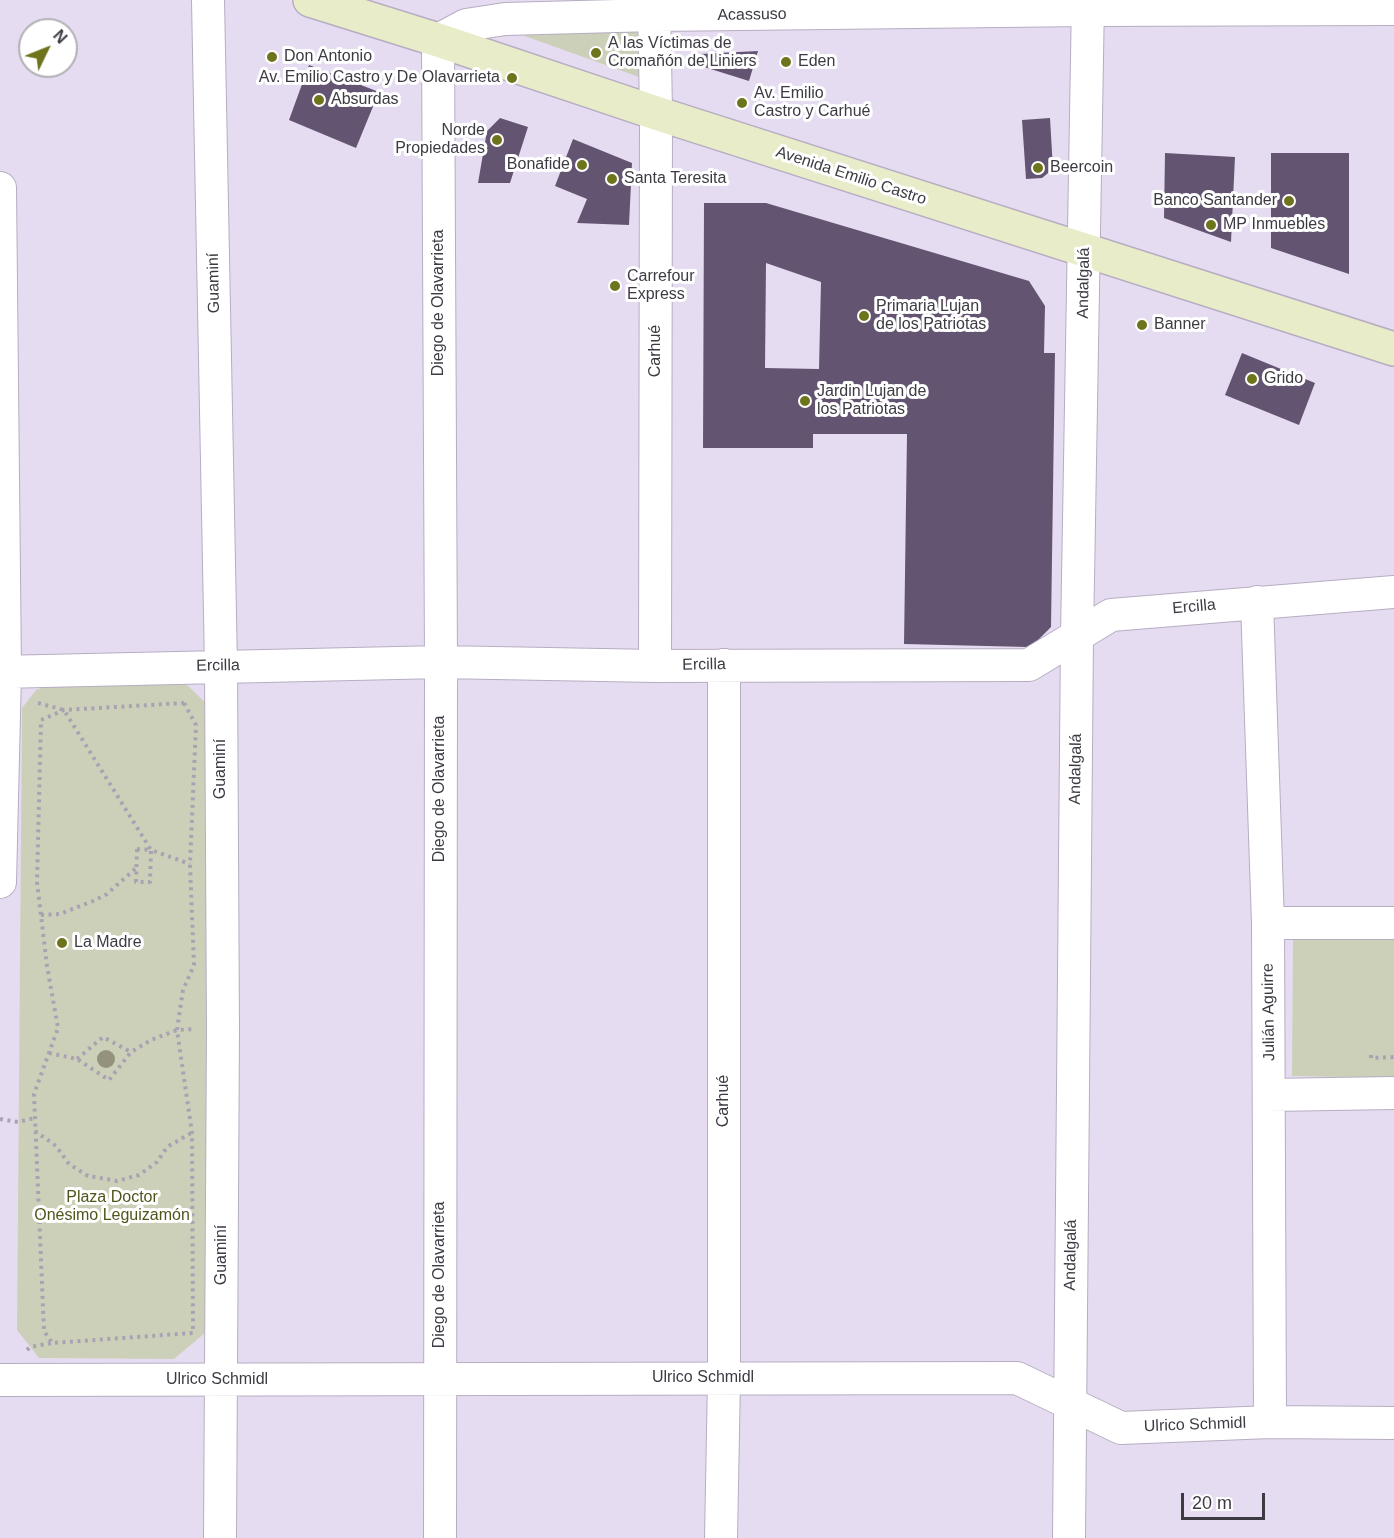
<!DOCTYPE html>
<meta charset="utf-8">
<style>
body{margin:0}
#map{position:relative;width:1394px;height:1538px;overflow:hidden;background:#e6dcf2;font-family:Helvetica,sans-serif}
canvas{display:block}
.north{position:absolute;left:18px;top:18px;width:60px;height:60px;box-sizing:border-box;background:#fff;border:2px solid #b2b0b4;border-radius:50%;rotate:47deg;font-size:16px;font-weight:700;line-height:24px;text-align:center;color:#3e3a43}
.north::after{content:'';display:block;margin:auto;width:21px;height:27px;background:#6e741c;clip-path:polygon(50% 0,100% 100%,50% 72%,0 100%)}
.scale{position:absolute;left:1181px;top:1493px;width:84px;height:27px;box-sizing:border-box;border:3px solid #3e3a43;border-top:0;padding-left:8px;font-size:18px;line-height:21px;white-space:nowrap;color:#3e3a43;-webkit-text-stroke:4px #fff;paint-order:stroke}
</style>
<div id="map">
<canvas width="1394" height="1538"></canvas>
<div class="north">N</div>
<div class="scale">20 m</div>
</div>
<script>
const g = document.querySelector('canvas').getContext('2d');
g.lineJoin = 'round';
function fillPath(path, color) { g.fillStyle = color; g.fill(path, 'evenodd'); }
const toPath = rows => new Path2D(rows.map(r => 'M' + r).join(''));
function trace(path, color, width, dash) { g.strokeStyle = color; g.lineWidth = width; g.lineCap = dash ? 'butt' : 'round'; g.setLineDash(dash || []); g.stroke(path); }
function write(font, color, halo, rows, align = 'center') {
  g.font = font + ' Helvetica,sans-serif'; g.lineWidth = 6; g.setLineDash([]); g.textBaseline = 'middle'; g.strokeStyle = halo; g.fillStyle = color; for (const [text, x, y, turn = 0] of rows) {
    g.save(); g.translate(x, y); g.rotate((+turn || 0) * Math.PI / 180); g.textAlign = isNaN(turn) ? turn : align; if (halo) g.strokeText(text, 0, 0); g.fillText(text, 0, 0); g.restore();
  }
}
fillPath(toPath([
 [638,28,639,77,519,34],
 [52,684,186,684,210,707,205,1333,174,1359,39,1358,17,1330,22,708,36,690],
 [1293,937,1394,939,1394,1078,1292,1076]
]), '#cdd0b9');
fillPath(toPath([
 [758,51,749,81,701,66,696,60,700,54],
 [309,65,379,92,356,148,289,120],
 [500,118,528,127,510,183,478,183,487,131],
 [1050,118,1053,169,1042,178,1026,179,1022,120],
 [573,139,632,163,629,225,577,223,587,199,555,186],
 [1165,153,1235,157,1231,242,1164,218],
 [1271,153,1349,153,1349,274,1271,248],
 [704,203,766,203,1029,281,1045,306,1044,353,1055,353,1051,627,1036,642,1027,647,904,644,907,434,813,434,813,448,703,448],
 [766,263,821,282,819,369,765,368],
 [1242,353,1315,383,1299,425,1225,395]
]), '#635572');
const minor = toPath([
 [208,0,221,666,223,1030,220,1538],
 [654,0,656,113,655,666],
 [0,188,5,672,0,882],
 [1257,602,1268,923,1270,1422],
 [0,672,441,662,655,666,1029,665,1111,615,1394,592],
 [1268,923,1394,923],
 [1269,1095,1394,1093],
 [0,1380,1017,1378,1121,1428,1270,1422,1394,1423],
 [440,1538,441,662,438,40,466,25,505,19,654,15,1088,10,1394,9],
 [721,1538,724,1379,724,665],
 [1069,1538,1077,636,1088,0]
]);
const secondary = toPath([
 [310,0,438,40,656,113,1394,349]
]);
trace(minor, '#b7adc2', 34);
trace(secondary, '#b7adc2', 36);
trace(toPath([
 [38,703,64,710,151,850,190,864],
 [184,703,196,725,190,864,194,965,183,990,177,1030,192,1133,193,1333,52,1343,44,1331,34,1094,58,1028,47,966,37,882,41,720,64,710,184,703],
 [137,849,151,850,150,882,136,882,137,849],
 [41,915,60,914,93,901,107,894,136,868],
 [49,1053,77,1059,109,1080,131,1052,151,1040,177,1030,195,1029],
 [1371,1055,1371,1058,1394,1057],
 [77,1059,103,1037,131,1052],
 [0,1119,18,1122,35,1118],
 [35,1131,56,1146,69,1164,88,1176,117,1181,139,1175,157,1162,167,1147,191,1133],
 [27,1350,30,1347,52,1343]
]), '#aaa2b3', 4, [3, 4.5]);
trace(minor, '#fff', 32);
trace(secondary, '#e9ecc9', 33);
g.fillStyle = '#94927c';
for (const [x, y] of [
 [106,1059]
]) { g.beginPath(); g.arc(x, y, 9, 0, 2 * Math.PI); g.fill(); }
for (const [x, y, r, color] of [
 [596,53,6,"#6e741c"],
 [272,57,6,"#6e741c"],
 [786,62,6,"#6e741c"],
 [512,78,6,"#6e741c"],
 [319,100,6,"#6e741c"],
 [742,103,6,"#6e741c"],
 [497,140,6,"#6e741c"],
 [582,165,6,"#6e741c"],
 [1038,168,6,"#6e741c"],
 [612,179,6,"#6e741c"],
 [1289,201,6,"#6e741c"],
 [1211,225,6,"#6e741c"],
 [615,286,6,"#6e741c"],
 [864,316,6,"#6e741c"],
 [1142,325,6,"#6e741c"],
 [1252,379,6,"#6e741c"],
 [805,401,6,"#6e741c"],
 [62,943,6,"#6e741c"]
]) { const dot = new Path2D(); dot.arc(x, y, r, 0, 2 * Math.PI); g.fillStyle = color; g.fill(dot); trace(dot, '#fff', 2); }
write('16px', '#3e3a43', '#fff', [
 ["Acassuso",752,15,-1],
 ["Avenida Emilio Castro",851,176,18],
 ["Guaminí",214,283,-91],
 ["Andalgalá",1084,283,-89],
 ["Diego de Olavarrieta",439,303,-90],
 ["Carhué",656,351,-90],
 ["Ercilla",1194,607,-5],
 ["Ercilla",704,665,-1],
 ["Ercilla",218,666,-1],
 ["Guaminí",221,769,-90],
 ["Andalgalá",1076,769,-89],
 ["Diego de Olavarrieta",440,789,-90],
 ["Julián Aguirre",1269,1012,-91],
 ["Carhué",724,1101,-90],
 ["Guaminí",222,1255,-90],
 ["Andalgalá",1071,1255,-89],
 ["Diego de Olavarrieta",440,1275,-90],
 ["Ulrico Schmidl",703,1378],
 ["Ulrico Schmidl",217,1380],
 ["Ulrico Schmidl",1195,1425,-2]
]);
write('16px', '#3e3a43', '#fff', [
 ["A las Víctimas de",608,44],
 ["Cromañón de Liniers",608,62],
 ["Don Antonio",284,57],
 ["Eden",798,62],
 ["Av. Emilio Castro y De Olavarrieta",500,78,"right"],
 ["Av. Emilio",754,94],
 ["Castro y Carhué",754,112],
 ["Absurdas",331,100],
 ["Norde",485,131,"right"],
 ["Propiedades",485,149,"right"],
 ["Bonafide",570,165,"right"],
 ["Beercoin",1050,168],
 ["Santa Teresita",624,179],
 ["Banco Santander",1277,201,"right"],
 ["MP Inmuebles",1223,225],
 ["Carrefour",627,277],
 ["Express",627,295],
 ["Primaria Lujan",876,307],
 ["de los Patriotas",876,325],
 ["Banner",1154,325],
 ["Grido",1264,379],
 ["Jardin Lujan de",817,392],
 ["los Patriotas",817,410],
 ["La Madre",74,943]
], 'left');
write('16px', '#51551c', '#fff', [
 ["Plaza Doctor",112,1198],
 ["Onésimo Leguizamón",112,1216]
]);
</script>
